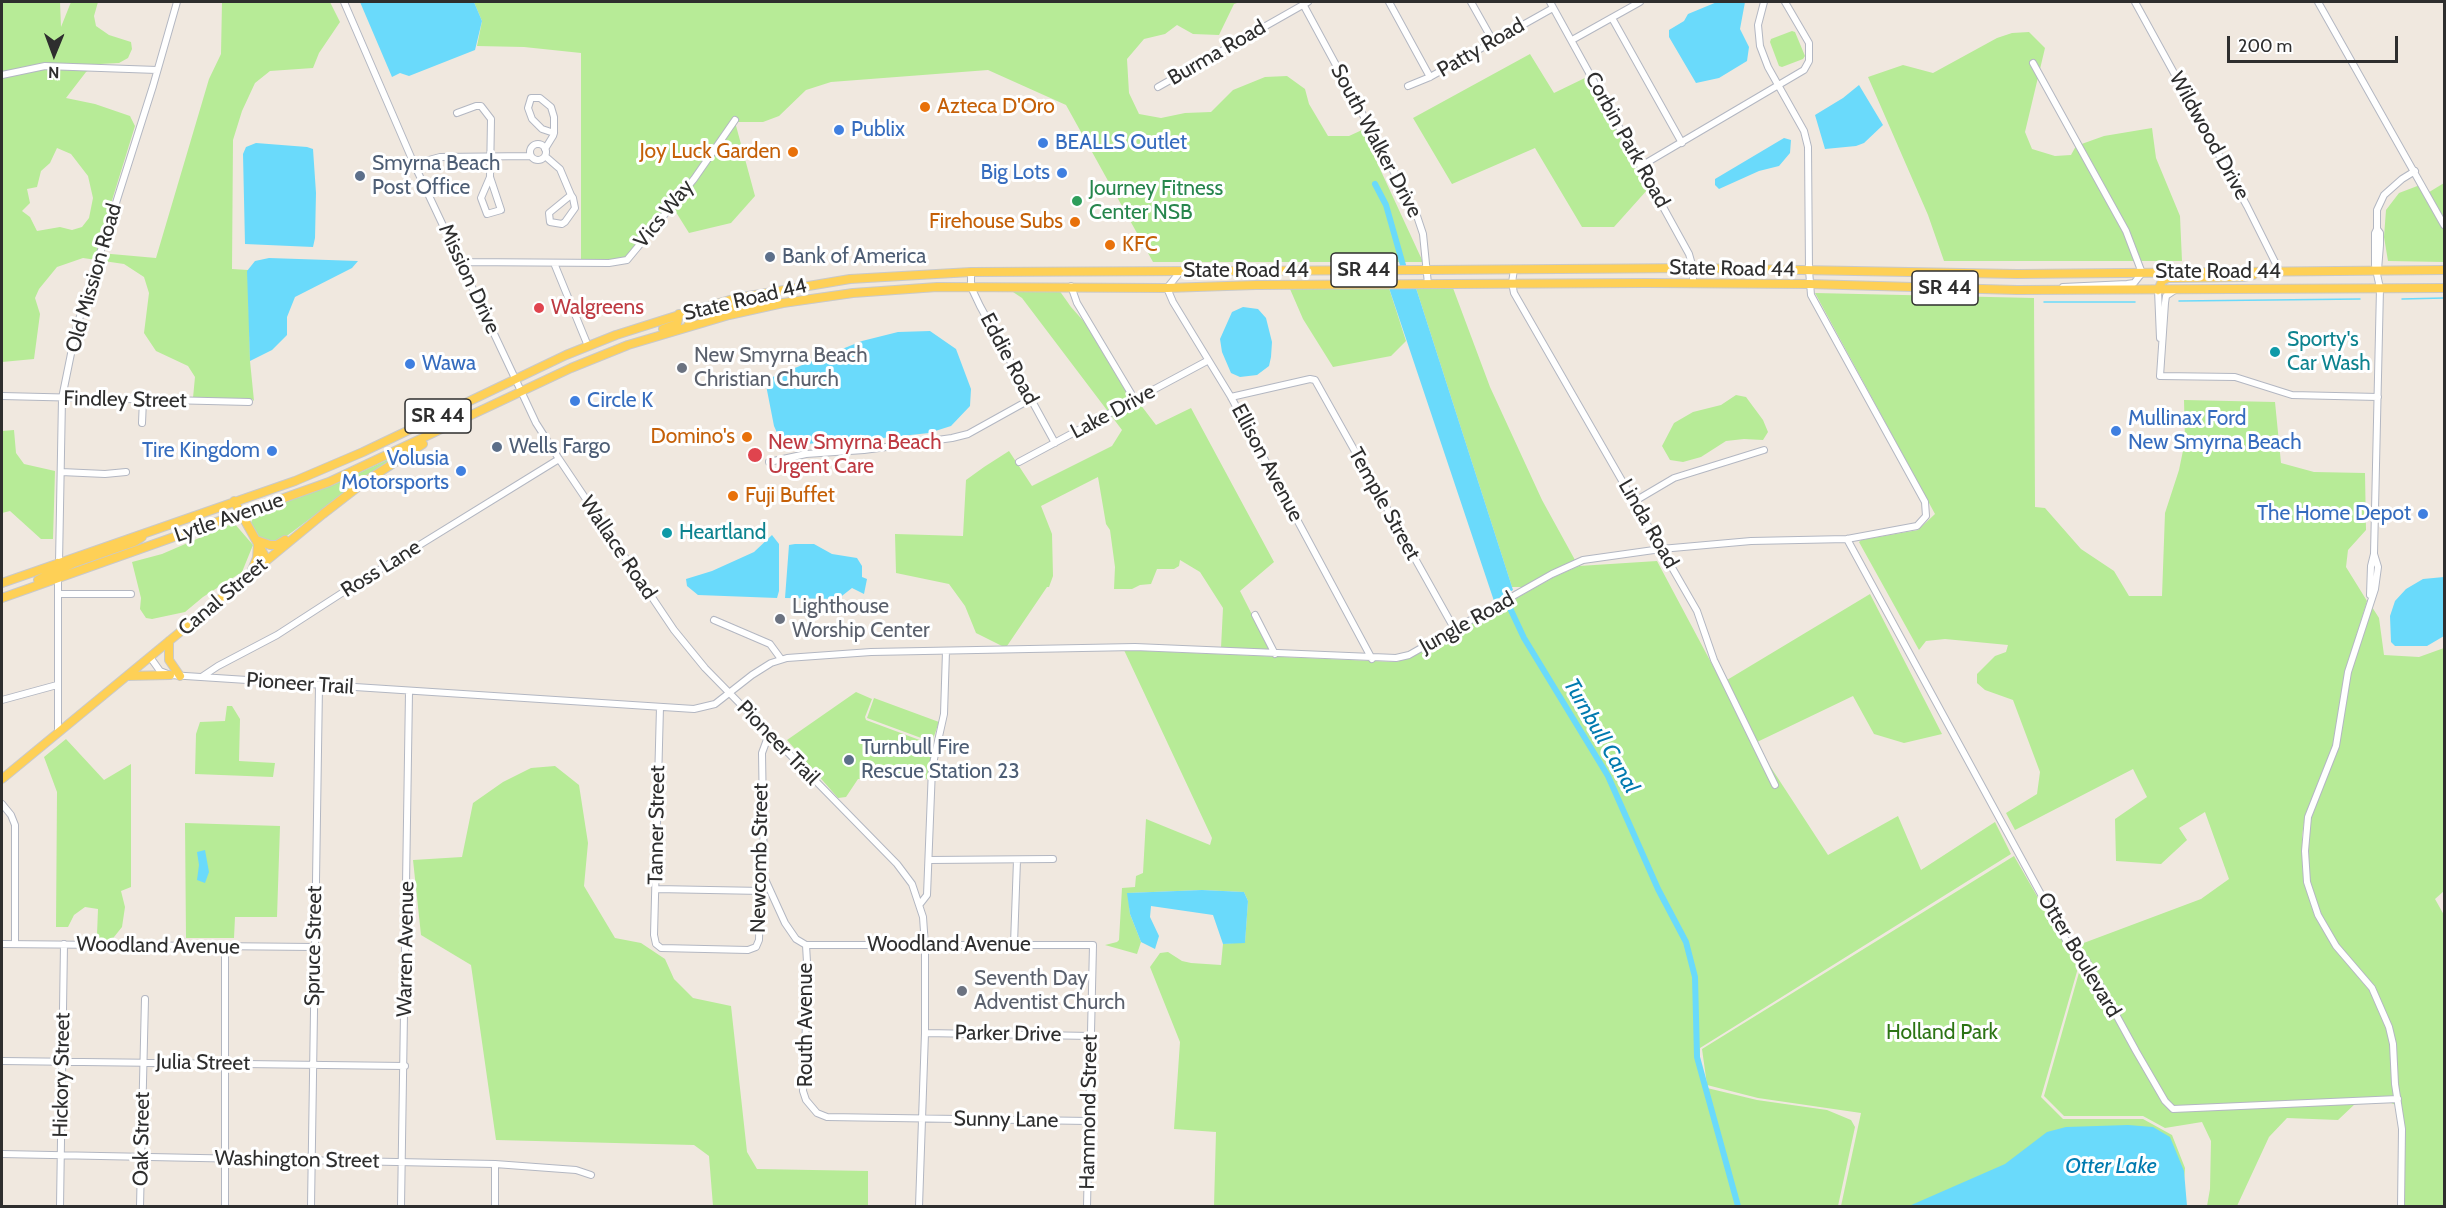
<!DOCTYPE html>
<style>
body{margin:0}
#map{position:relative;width:2446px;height:1208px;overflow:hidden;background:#f0e8df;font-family:Cabin,sans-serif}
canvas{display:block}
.frame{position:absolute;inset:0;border:3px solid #2e2e2e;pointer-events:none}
.north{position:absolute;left:24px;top:24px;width:60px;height:60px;-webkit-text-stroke:4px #fff;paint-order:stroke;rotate:181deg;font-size:16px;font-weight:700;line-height:24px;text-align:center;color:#2e2e2e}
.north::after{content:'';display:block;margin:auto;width:21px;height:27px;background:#2e2e2e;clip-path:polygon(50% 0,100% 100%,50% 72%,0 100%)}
.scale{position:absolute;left:2227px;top:36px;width:171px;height:27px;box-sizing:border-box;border:3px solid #2e2e2e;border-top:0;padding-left:8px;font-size:18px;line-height:21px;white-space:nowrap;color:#2e2e2e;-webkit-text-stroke:4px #fff;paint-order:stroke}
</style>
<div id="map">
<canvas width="2446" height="1208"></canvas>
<div class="frame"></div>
<div class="north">N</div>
<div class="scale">200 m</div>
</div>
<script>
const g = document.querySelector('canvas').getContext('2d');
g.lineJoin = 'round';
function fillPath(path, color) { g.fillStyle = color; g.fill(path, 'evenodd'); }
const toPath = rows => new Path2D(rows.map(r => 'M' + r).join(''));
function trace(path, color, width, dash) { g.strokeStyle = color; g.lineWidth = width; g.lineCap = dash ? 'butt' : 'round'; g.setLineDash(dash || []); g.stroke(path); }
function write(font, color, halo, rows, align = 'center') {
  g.font = font + ' Cabin,sans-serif'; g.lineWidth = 6; g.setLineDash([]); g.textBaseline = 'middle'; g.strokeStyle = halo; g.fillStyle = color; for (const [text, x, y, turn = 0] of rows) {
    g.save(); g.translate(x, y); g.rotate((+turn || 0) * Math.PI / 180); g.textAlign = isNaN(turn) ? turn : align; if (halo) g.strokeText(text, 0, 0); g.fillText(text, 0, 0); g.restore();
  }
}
fillPath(toPath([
 [2,2,60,2,61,27,71,2,98,2,94,16,96,26,109,35,131,42,132,49,128,58,119,63,100,64,86,72,66,98,95,104,130,116,135,126,109,210,100,253,156,258,209,79,221,54,222,2,330,2,340,22,319,53,313,68,270,71,255,83,242,111,233,140,232,269,248,270,250,361,254,401,252,399,193,398,195,377,188,366,156,351,144,333,149,293,144,277,124,264,83,258,57,267,39,289,35,298,40,314,34,359,2,362],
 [57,148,71,154,88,176,93,198,89,218,82,227,72,230,60,227,37,231,30,217,22,211,30,203,27,189,37,187,41,171,50,163],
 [474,2,1240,2,1234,4,1219,35,1193,34,1177,25,1165,34,1144,39,1127,59,1129,93,1139,114,1161,118,1185,113,1211,112,1233,90,1265,77,1287,76,1305,89,1309,104,1328,136,1349,136,1362,130,1423,262,1153,262,1066,105,988,70,831,82,806,90,779,116,763,122,735,122,755,196,731,223,689,233,669,201,626,264,581,263,581,53,524,47,477,46,482,21],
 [1792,31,1795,32,1805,56,1803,59,1782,67,1779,66,1770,42,1771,39],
 [2029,32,2045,48,2025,132,2032,149,2055,156,2071,155,2076,146,2104,136,2152,128,2156,158,2180,216,2182,261,1944,261,1928,215,1868,77,1903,65,1933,73,1997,38,2012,33],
 [1530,54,1554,93,1587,77,1648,189,1614,227,1582,227,1535,148,1452,184,1413,118],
 [2444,183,2444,262,2388,261,2384,237,2386,210,2399,193,2420,185,2426,194],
 [1389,288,1406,341,1391,356,1333,367,1303,319,1290,289],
 [1416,288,1453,288,1490,387,1542,500,1575,560,1523,587,1512,587],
 [1010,290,1059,290,1071,307,1110,351,1127,387,1156,425,1191,408,1274,562,1240,591,1270,650,1221,648,1223,608,1200,572,1180,560,1179,566,1174,569,1157,569,1151,584,1140,585,1132,589,1114,589,1115,567,1110,530,1106,524,1098,477,1041,506,1052,534,1053,576,1049,587,1047,587,1007,646,1002,646,976,633,965,606,949,584,896,573,895,534,963,536,966,480,984,467,1009,451,1032,486,1112,446,1122,430,1022,298],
 [1815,293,2034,298,2035,507,2045,508,2081,549,2114,571,2129,596,2162,596,2165,513,2179,470,2185,441,2184,400,2275,402,2281,463,2314,472,2365,473,2366,530,2348,550,2346,567,2367,601,2345,672,2333,745,2305,816,2302,836,2302,864,2304,883,2315,917,2334,948,2369,990,2387,1028,2391,1045,2396,1105,2386,1101,2356,1103,2338,1120,2287,1118,2269,1137,2237,1206,2207,1206,2210,1189,2211,1141,2202,1122,2165,1128,2143,1116,2064,1116,2044,1096,2082,962,2073,947,2201,899,2229,879,2205,812,2179,828,2187,840,2161,864,2116,861,2115,819,2147,797,2133,769,2015,830,2006,813,2037,794,2040,772,2013,700,1985,690,1977,683,1977,674,1995,656,2006,652,2008,645,1945,639,1926,641,1919,650,1859,542,1861,540,1918,530,1935,514],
 [1736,395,1746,397,1763,420,1768,432,1763,440,1744,439,1726,441,1701,457,1683,462,1670,460,1662,446,1674,423,1693,412,1721,405],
 [14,430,16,453,24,464,55,471,53,539,41,539,10,511,2,513,2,431],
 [387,460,389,465,362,480,276,544,260,538,251,523,255,513,333,485],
 [234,523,253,545,242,572,203,597,185,612,152,619,146,618,140,609,141,598,132,562,162,554],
 [1657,561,1722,683,1870,594,1942,734,1904,743,1874,734,1853,696,1755,743,1828,855,1898,816,1921,870,1995,822,2011,854,1700,1048,1700,1065,1707,1088,1757,1100,1827,1110,1851,1120,1855,1127,1838,1206,1214,1206,1216,1132,1174,1129,1180,1042,1150,967,1160,953,1168,952,1182,961,1191,963,1221,965,1223,944,1245,942,1248,901,1244,892,1202,890,1128,893,1130,914,1141,942,1137,954,1105,945,1117,942,1119,940,1122,888,1135,887,1136,876,1143,873,1146,819,1210,845,1212,838,1124,650,1396,662,1410,658,1554,577,1579,566],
 [2372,607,2379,618,2384,655,2419,657,2444,648,2444,891,2435,899,2444,915,2444,1206,2404,1206,2405,1129,2398,1084,2396,1044,2392,1026,2374,986,2338,944,2320,914,2310,881,2307,851,2311,818,2339,747,2350,673],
 [856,692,872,699,865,717,866,720,933,745,929,779,858,779,846,797,838,798,787,740],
 [874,698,939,722,932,742,867,718],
 [227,706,232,706,240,719,239,761,275,763,273,777,195,774,196,734,200,722,225,721],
 [66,739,104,780,131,764,131,887,121,891,125,907,122,927,110,942,101,945,97,935,98,909,85,907,74,915,68,927,56,927,57,792,44,757],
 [555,766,579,785,588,843,584,886,615,938,641,943,665,959,674,979,693,998,731,1006,747,1152,757,1169,868,1171,868,1206,713,1206,709,1156,694,1145,496,1140,471,965,421,935,413,860,462,857,473,803,503,782,531,768],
 [185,823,280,826,277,917,235,917,234,938,186,938],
 [2014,856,2049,917,2080,961,2041,1097,2063,1119,2143,1119,2172,1135,2185,1168,2182,1206,1841,1206,1861,1113,1758,1098,1707,1085,1702,1049]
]), '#b7eb97');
fillPath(toPath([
 [360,2,474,2,482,21,475,50,409,76,400,73,392,77],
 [1717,2,1745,2,1740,29,1749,47,1747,61,1719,78,1696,83,1669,37,1669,30,1684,21,1688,14],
 [1859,85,1883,125,1864,143,1856,146,1825,149,1815,115,1843,98],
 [1784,138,1791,140,1790,153,1779,166,1759,171,1719,189,1715,185,1715,179],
 [256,143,307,147,313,149,316,193,315,238,313,247,245,244,243,154,246,147],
 [269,258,358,261,352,268,295,297,287,317,287,335,272,350,250,361,247,271,255,261],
 [1389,288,1416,288,1513,590,1494,601],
 [1243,307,1258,309,1266,318,1272,342,1271,357,1269,366,1257,375,1240,377,1231,373,1222,352,1220,339,1232,312],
 [930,331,956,349,971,389,970,406,951,426,929,433,855,441,788,445,779,437,774,426,765,380,862,341,898,332],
 [772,535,779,544,779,591,777,598,698,595,687,586,686,579,712,571,754,552],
 [795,544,814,544,832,554,857,558,862,566,862,577,867,579,864,594,852,588,838,599,785,598,789,545],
 [2444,577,2444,636,2427,646,2395,646,2391,642,2390,616,2395,601,2406,589,2423,579],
 [205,850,209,872,205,883,197,880,199,865,197,852],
 [1202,890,1244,892,1248,901,1245,943,1223,944,1213,915,1151,906,1150,917,1159,936,1155,949,1141,942,1130,914,1127,893],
 [2128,1125,2153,1127,2170,1137,2184,1171,2187,1206,1909,1206,2005,1164,2047,1132,2066,1127]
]), '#6adafb');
trace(toPath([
 [2402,299,2444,298],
 [2179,301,2360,299],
 [2044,302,2135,302]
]), '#6adafb', 1.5);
trace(toPath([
 [1375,184,1386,205,1403,265],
 [1501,589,1524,638,1608,776,1658,889,1686,942,1695,977,1697,1057,1738,1206]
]), '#6adafb', 6);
const minor = toPath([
 [344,2,414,164,521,391,536,423,559,459,674,630,705,668,897,864,912,884,923,917,925,946,925,1033,919,1206],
 [1389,2,1430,77],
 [1471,2,1493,41],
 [1550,2,1689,254,1693,268,1693,282],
 [2135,2,2247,206,2280,272],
 [2318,2,2444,225],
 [1303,4,1416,213,1423,234,1428,284],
 [1612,18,1682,143],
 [1572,40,1640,2],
 [2033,63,2126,231,2142,273,2134,283,2127,284,2063,287],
 [2,75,45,66,157,70],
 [1408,86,1430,77,1553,8],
 [1158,87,1308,2],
 [457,113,476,106,481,106,491,119,490,177,501,210,487,214,481,198,490,177],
 '530 152a8 8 0 1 1 16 0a8 8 0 1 1-16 0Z',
 [545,149,553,136,554,133,554,117,551,107,540,98,531,98,528,108,532,119,542,129,554,133],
 [545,156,560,169,568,188,571,195,573,198,575,208,565,222,562,224,550,222,549,213,571,195],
 [414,164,440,157,531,156],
 [1641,166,1804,70,1809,61,1809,43,1785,2],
 [2377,229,2380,233,2380,245,2378,270],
 [460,262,609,263,627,260,694,179,735,120],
 [554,263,588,346],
 [1514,269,1512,283,1514,293,1697,611,1714,660,1775,785],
 [971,272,971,287,980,306,1055,443],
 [1180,272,1167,288,1173,302,1231,397,1372,659],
 [1071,286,1077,303,1135,400],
 [2158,290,2160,338],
 [2175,290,2166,296,2165,303,2160,376,2235,377,2292,395,2378,397],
 [2,396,249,402],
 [1231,397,1310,379,1315,380,1455,630],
 [142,423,143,400],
 [769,462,806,454,864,450,952,438,968,434,1031,399],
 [1019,462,1207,361],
 [61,472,105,474,126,472],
 [1635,501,1674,478,1764,450],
 [1847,539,2067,942,2086,960,2136,1051,2165,1101,2173,1109,2398,1099],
 [2374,554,2378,567,2375,589,2348,672,2336,746,2308,817,2305,851,2307,882,2318,915,2336,946,2372,988,2389,1027,2393,1044,2395,1084,2402,1129,2401,1206],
 [59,563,62,398,76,329,153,86,177,2],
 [58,594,131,594],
 [2370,595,2371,566,2374,554,2380,288,2375,265,2375,233,2377,229,2377,210,2384,195,2402,179,2415,171],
 [1255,615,1275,654],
 [714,620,770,644,781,659],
 [150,657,160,671,170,675,694,709,715,704,752,675,771,663,787,658,871,652,1135,647,1396,658,1409,655,1552,574,1583,560,1661,549,1751,541,1847,539,1917,526,1926,516,1925,502,1811,295,1809,270,1808,147,1804,131,1768,67,1760,46,1758,25,1764,2],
 [203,676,218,666,277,635,345,591,559,459],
 [2,700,57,685],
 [660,707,654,935,656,944,661,948,748,950,756,947,759,940,760,891,764,876,762,753,769,734],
 [58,733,58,578],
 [2,804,11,815,15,825,15,944],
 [929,860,1053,859],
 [764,877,785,923,796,939,806,945,808,979,803,1091,806,1100,817,1113,827,1117,1089,1121],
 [656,889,763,891],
 [920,904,927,895,932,768,944,714,946,651],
 [2,944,314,947],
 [1014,944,1017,860],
 [806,945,1093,945,1087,1206],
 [925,1033,1091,1036],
 [2,1061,405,1066],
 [2,1154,495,1164,576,1170,591,1175],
 [60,1206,64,944],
 [140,1206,145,999],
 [225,1206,225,948],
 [311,1206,319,686],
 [401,1206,409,692],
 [495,1206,495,1164]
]);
const major = toPath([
 [2158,290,2162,281,2168,278,2243,277,2253,275],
 [688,326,691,316,746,302,753,298],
 [663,329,677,324,679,314],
 [234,501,267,560],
 [256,540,270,545,277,545,285,540],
 [252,570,257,558,258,544],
 [58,578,64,568,74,563,134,542,142,537],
 [38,580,53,572,58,563],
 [2,583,295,481,363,452,566,355,616,335,698,309,737,298,850,279,971,272,1425,270,1693,268,2017,274,2444,270],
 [2,598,329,482,571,368,628,345,729,315,783,303,853,293,937,287,1167,288,1256,285,1646,283,1809,284,2017,290,2444,288],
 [169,641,169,660,180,676],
 [128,676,170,675],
 [2,779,323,514,363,483,423,444]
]);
trace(minor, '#b3b7c2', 8);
trace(major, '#c9c9c9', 10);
trace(minor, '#fff', 6);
trace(major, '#fed056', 8);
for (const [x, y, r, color] of [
 [925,107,6,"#e8710a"],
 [839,130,6,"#3f7fe0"],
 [1043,143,6,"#3f7fe0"],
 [793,152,6,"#e8710a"],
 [1062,173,6,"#3f7fe0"],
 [360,176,6,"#5c6f8a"],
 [1077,201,6,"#2e9e5b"],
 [1075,222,6,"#e8710a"],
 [1110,245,6,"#e8710a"],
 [770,257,6,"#5c6f8a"],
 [539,308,6,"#e0444e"],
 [2275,352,6,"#0f9aa8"],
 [410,364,6,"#3f7fe0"],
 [682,368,6,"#6b7280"],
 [575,401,6,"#3f7fe0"],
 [2116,431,6,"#3f7fe0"],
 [747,437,6,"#e8710a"],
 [497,447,6,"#5c6f8a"],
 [272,451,6,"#3f7fe0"],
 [755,455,8,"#e0444e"],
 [461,471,6,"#3f7fe0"],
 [733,496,6,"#e8710a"],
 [2423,514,6,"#3f7fe0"],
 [667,533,6,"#0f9aa8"],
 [780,619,6,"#6b7280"],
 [849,760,6,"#5c6f8a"],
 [962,991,6,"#6b7280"]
]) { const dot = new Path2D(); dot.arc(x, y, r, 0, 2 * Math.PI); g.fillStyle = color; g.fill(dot); trace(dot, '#fff', 2); }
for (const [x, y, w] of [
 [1364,270,66],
 [1945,288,66],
 [438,416,66]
]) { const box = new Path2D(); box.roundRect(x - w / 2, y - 17, w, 34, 4.5); g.fillStyle = '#fff'; g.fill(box); trace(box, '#2e2e2e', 1.5); }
write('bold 20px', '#2e2e2e', null, [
 ["SR 44",1364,270],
 ["SR 44",1945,288],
 ["SR 44",438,416]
]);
write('21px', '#2e2e2e', '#fff', [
 ["Patty Road",1481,48,-30],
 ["Burma Road",1217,53,-30],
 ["Wildwood Drive",2209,136,61],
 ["Corbin Park Road",1627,140,61],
 ["South Walker Drive",1376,141,62],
 ["Vics Way",664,214,-51],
 ["State Road 44",1732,269,1],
 ["State Road 44",1246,271],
 ["State Road 44",2218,272],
 ["Old Mission Road",94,278,-74],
 ["Mission Drive",469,279,65],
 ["State Road 44",745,300,-13],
 ["Eddie Road",1009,359,62],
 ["Findley Street",125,400,1],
 ["Lake Drive",1113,412,-28],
 ["Ellison Avenue",1267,463,62],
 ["Temple Street",1384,504,61],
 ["Lytle Avenue",229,518,-19],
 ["Linda Road",1648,524,60],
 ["Wallace Road",618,548,56],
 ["Ross Lane",381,569,-32],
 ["Canal Street",223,597,-40],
 ["Jungle Road",1467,623,-29],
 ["Pioneer Trail",300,684,4],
 ["Pioneer Trail",778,743,46],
 ["Tanner Street",657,825,-89],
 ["Newcomb Street",760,858,-89],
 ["Woodland Avenue",949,945],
 ["Woodland Avenue",158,946,1],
 ["Spruce Street",314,946,-89],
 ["Warren Avenue",406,949,-89],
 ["Otter Boulevard",2079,955,59],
 ["Routh Avenue",806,1025,-90],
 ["Parker Drive",1008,1034,1],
 ["Julia Street",203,1063,1],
 ["Hickory Street",62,1075,-89],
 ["Hammond Street",1089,1112,-89],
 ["Sunny Lane",1006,1120,1],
 ["Oak Street",142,1139,-89],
 ["Washington Street",297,1160,1]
]);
write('21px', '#c56008', '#fff', [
 ["Azteca D'Oro",937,107],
 ["Joy Luck Garden",781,152,"right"],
 ["Firehouse Subs",1063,222,"right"],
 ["KFC",1122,245],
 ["Domino's",735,437,"right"],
 ["Fuji Buffet",745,496]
], 'left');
write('21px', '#366cbe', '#fff', [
 ["Publix",851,130],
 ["BEALLS Outlet",1055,143],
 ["Big Lots",1050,173,"right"],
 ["Wawa",422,364],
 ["Circle K",587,401],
 ["Mullinax Ford",2128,419],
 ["New Smyrna Beach",2128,443],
 ["Tire Kingdom",260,451,"right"],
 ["Volusia",449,459,"right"],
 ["Motorsports",449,483,"right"],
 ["The Home Depot",2411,514,"right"]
], 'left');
write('21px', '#4e5e75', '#fff', [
 ["Smyrna Beach",372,164],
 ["Post Office",372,188],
 ["Bank of America",782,257],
 ["Wells Fargo",509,447],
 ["Turnbull Fire",861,748],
 ["Rescue Station 23",861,772]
], 'left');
write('21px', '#27864d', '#fff', [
 ["Journey Fitness",1089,189],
 ["Center NSB",1089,213]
], 'left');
write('21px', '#be3a42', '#fff', [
 ["Walgreens",551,308],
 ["New Smyrna Beach",768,443],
 ["Urgent Care",768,467]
], 'left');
write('21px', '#0d838f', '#fff', [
 ["Sporty's",2287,340],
 ["Car Wash",2287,364],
 ["Heartland",679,533]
], 'left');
write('21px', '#5b616d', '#fff', [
 ["New Smyrna Beach",694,356],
 ["Christian Church",694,380],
 ["Lighthouse",792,607],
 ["Worship Center",792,631],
 ["Seventh Day",974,979],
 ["Adventist Church",974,1003]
], 'left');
write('21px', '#2c7414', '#fff', [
 ["Holland Park",1942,1033]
]);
write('italic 22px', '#007aaf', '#fff', [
 ["Turnbull Canal",1601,736,60],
 ["Otter Lake",2111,1167]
]);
</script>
